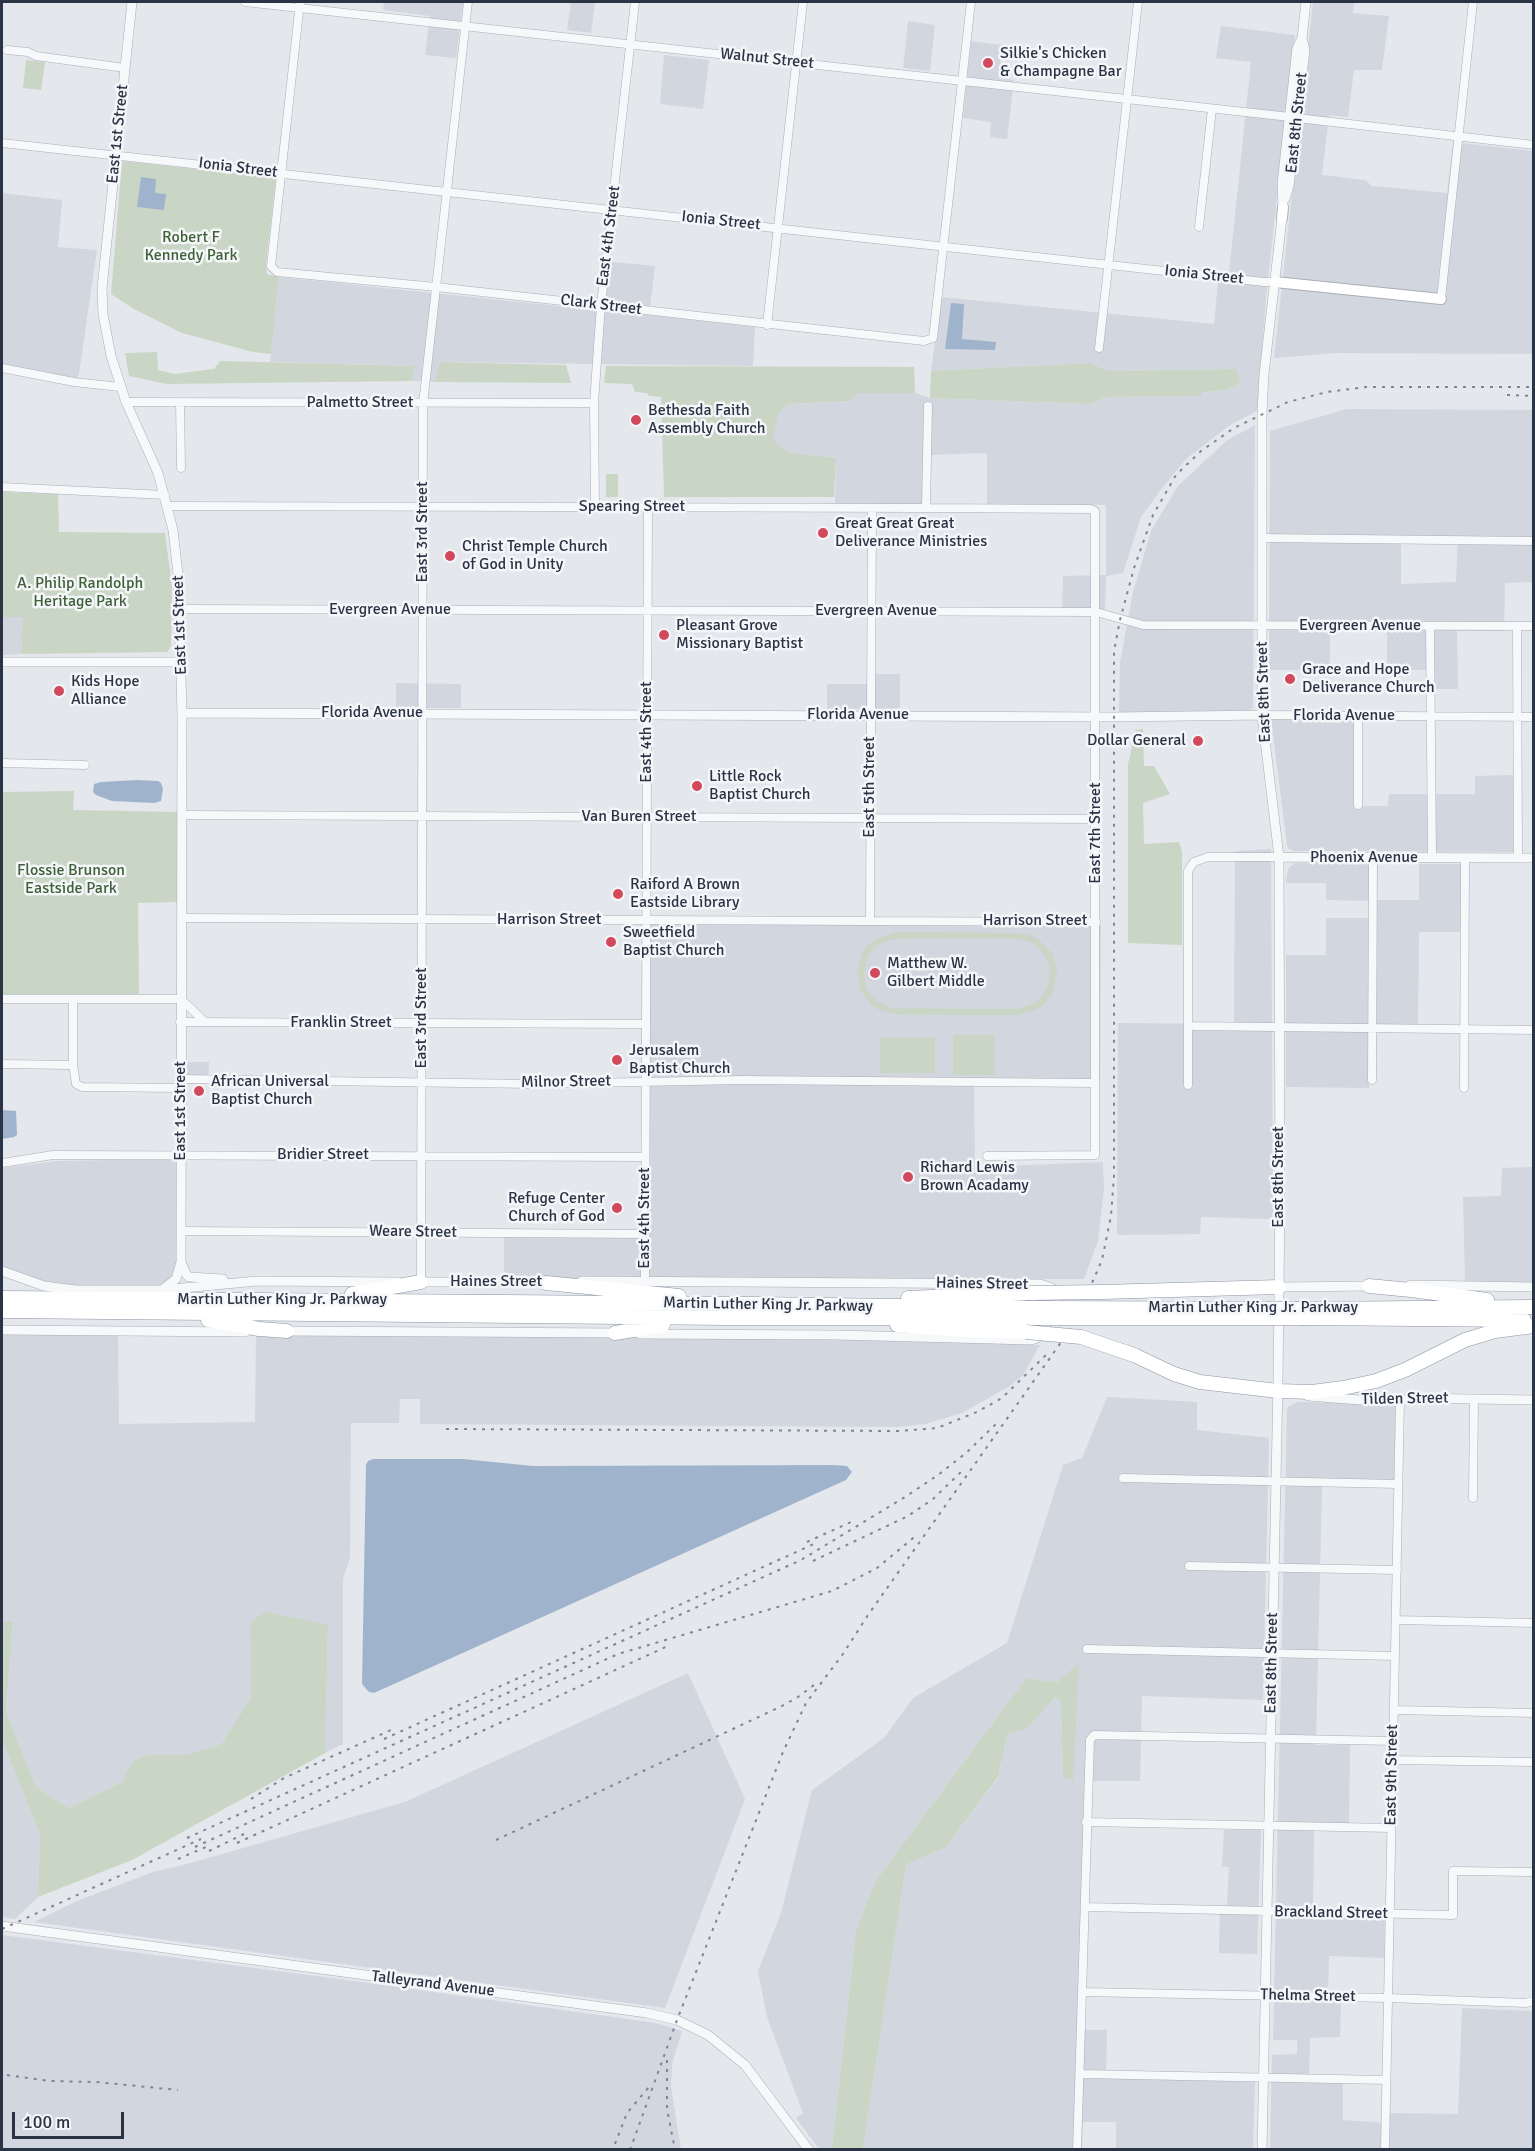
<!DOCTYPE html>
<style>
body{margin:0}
#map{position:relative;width:1535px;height:2151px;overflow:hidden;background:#e4e7ec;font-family:Signika,sans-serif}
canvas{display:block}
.frame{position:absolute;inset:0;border:3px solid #2b3445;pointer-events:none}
.scale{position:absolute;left:12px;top:2112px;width:112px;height:27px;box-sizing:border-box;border:3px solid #2b3445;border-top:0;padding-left:8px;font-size:18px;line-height:21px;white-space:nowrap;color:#2b3445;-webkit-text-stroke:4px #f4f6f9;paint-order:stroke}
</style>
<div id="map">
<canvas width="1535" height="2151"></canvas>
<div class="frame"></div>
<div class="scale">100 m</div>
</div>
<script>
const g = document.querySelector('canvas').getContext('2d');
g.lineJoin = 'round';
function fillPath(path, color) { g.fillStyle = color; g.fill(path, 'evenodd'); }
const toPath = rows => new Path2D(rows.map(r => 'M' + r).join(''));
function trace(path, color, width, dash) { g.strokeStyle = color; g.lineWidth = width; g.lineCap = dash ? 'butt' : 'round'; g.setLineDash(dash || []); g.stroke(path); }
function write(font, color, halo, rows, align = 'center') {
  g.font = font + ' Signika,sans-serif'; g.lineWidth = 5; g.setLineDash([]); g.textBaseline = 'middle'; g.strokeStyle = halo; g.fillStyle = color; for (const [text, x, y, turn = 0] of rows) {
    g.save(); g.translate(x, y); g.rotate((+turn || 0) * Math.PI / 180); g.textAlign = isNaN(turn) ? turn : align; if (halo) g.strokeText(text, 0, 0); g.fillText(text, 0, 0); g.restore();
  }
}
fillPath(toPath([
 [384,2,463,2,456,58,425,55,430,16,383,10],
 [571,2,595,2,591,33,567,30],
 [1313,2,1354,2,1353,13,1389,16,1382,70,1354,70,1348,117,1329,115,1322,175,1365,180,1372,186,1447,193,1453,142,1533,151,1533,354,1335,353,1274,358],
 [908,21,935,25,930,71,903,68],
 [1221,26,1295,35,1267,287,1257,411,1230,425,1186,459,1160,491,1141,517,1123,573,1106,576,1105,609,1101,615,1062,616,1063,576,1106,575,1106,505,987,505,987,453,929,455,930,505,835,504,836,458,787,452,773,439,777,412,790,404,850,401,857,393,915,393,930,398,1090,404,1107,397,1201,396,1201,392,1227,390,1241,382,1237,369,1109,371,1090,363,931,371,941,297,1214,324,1218,282,1228,282,1251,62,1216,58],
 [971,41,1002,45,999,78,1014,80,1007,139,990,137,991,122,963,118],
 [664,55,709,60,703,109,660,104],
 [2,193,62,200,58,247,97,250,78,380,2,365],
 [602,261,655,266,649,315,755,327,753,366,440,362,435,382,412,381,413,366,270,362,279,277,597,310],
 [1347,409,1533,410,1533,582,1505,583,1504,631,1457,631,1458,689,1426,689,1426,670,1387,670,1387,631,1330,631,1330,670,1269,670,1270,431],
 [1401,537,1458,538,1456,582,1401,584],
 [1255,425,1253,708,1246,712,1119,712,1120,663,1133,592,1151,531,1178,486,1226,441],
 [2,617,23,617,21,654,2,655],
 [874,674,900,674,900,709,827,709,827,684,874,684],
 [396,683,461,684,461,708,396,708],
 [1270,711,1354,712,1355,806,1388,806,1389,794,1475,794,1475,776,1513,775,1513,852,1294,851,1289,849,1287,845],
 [1271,849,1273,1219,1201,1217,1200,1234,1117,1235,1118,1023,1234,1024,1235,851],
 [1295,863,1378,863,1377,900,1419,900,1419,864,1462,864,1463,932,1419,932,1418,1025,1368,1024,1369,1088,1286,1087,1286,955,1326,955,1326,918,1376,918,1377,901,1326,900,1326,883,1286,883,1288,869],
 [650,924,1101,926,1100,1079,974,1079,975,1167,1103,1162,1104,1188,1098,1241,1084,1279,504,1278,504,1237,650,1237],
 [186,1062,209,1062,208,1083,186,1082],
 [176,1159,177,1266,174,1279,160,1287,59,1286,40,1282,2,1268,2,1168,57,1161],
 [1533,1167,1533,1283,1465,1282,1463,1197,1501,1196,1502,1168],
 [2,1334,118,1334,119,1424,255,1422,256,1334,873,1339,1040,1345,1023,1375,1010,1386,962,1413,925,1424,896,1427,420,1424,420,1399,400,1399,399,1423,351,1423,350,1558,343,1579,343,1744,325,1753,328,1625,250,1622,251,1698,221,1744,185,1755,148,1755,122,1782,69,1808,36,1787,6,1712,13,1623,2,1622],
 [1107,1397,1197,1402,1197,1430,1269,1438,1263,1700,1142,1696,1140,1781,1090,1781,1085,2030,1107,2030,1106,2078,1255,2082,1253,2149,1116,2149,1116,2122,1083,2122,1082,2149,863,2149,906,1865,946,1847,998,1778,1008,1734,1025,1730,1056,1697,1061,1703,1063,1777,1079,1664,1057,1682,1026,1678,875,1882,856,1931,832,2149,819,2149,796,2118,803,2113,767,2017,758,1971,781,1913,812,1790,884,1738,913,1698,1007,1643,1063,1465,1082,1458],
 [1297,1402,1396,1404,1394,1488,1322,1486,1316,1745,1350,1745,1349,1831,1314,1831,1313,1916,1385,1917,1384,1958,1329,1956,1328,2001,1341,2002,1340,2037,1310,2038,1309,2083,1343,2083,1343,2120,1389,2123,1389,2113,1458,2114,1462,2008,1533,2011,1533,2149,1270,2150,1272,2055,1297,2054,1297,2040,1273,2040,1287,1411,1288,1407],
 [688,1673,745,1799,665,2008,34,1922,77,1901,153,1872,187,1864,405,1802],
 [2,1740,40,1834,38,1897,15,1919,2,1917],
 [1224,1830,1261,1830,1257,1954,1219,1953,1220,1906,1227,1906,1229,1867,1222,1867],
 [2,1935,362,1982,656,2023,682,2031,672,2064,671,2087,681,2149,2,2149]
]), '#d2d6de');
fillPath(toPath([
 [26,60,45,62,41,90,23,88],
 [122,161,276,178,266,264,267,274,279,277,271,354,253,352,182,333,134,309,111,294],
 [157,352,158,370,174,374,214,369,220,361,414,366,412,381,167,384,129,376,125,353],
 [440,362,566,365,571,383,435,382],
 [1090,363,1109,371,1237,369,1241,382,1227,390,1202,392,1201,396,1107,397,1090,404,930,398,931,371],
 [606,366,914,367,915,393,857,393,850,401,790,404,778,412,773,439,787,452,836,458,834,497,664,497,661,397,649,396,647,393,635,392,632,384,604,383],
 [606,474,618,474,618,497,606,497],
 [2,492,58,494,59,532,165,533,172,587,171,646,167,652,21,654,23,617,2,617],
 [1143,729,1144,766,1154,766,1170,794,1143,803,1144,844,1179,842,1182,852,1182,945,1128,943,1128,764,1136,730],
 [74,791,73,810,178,812,177,902,138,903,139,994,2,994,2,792],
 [896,932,1018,933,1029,935,1038,939,1052,953,1057,970,1053,992,1046,1002,1038,1009,1019,1015,901,1015,882,1011,873,1007,861,991,857,971,862,954,867,946,878,938],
 [897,939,1017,939,1027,941,1035,944,1046,957,1050,971,1049,983,1041,998,1035,1003,1018,1009,892,1008,877,1001,871,995,866,988,864,972,868,957,876,946,885,941],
 [953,1035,995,1035,995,1075,953,1075],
 [880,1037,935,1037,935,1073,880,1073],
 [266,1612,328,1625,325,1753,132,1860,38,1897,40,1834,2,1740,2,1622,13,1622,6,1712,36,1787,69,1808,122,1782,133,1761,148,1755,185,1755,221,1744,251,1698,250,1622],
 [1079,1663,1073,1780,1063,1777,1061,1703,1056,1697,1025,1730,1008,1734,998,1777,946,1847,906,1865,863,2149,832,2149,856,1931,875,1882,1026,1678,1057,1682]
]), '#c9d6c5');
fillPath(toPath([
 [141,177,156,179,155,193,166,194,164,210,137,207],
 [951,303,964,304,962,339,996,342,995,350,945,349],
 [137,780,158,781,161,783,163,789,161,801,154,803,112,801,96,795,93,792,94,784,101,782],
 [2,1110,16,1111,17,1135,14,1137,2,1139],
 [373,1459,463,1459,533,1466,834,1465,847,1466,852,1472,846,1480,374,1693,369,1692,362,1684,366,1465,368,1461]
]), '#9fb4cc');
const minor = toPath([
 [245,2,1290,117],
 [300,2,271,266,277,272,436,287,924,341,933,338,971,2],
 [7,50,28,52,36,56,125,68],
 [1297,118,1534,145],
 [2,143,1264,282,1275,282],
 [1199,227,1212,109],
 [1441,299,1473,2],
 [767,325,803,2],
 [1099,348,1138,2],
 [2,368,74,382,120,387],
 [126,402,594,403],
 [180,403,181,468],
 [2,487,165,495],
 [168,506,926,508,1090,509,1095,511,1095,1155,987,1156],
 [595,506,594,403,601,305,635,2],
 [926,508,928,406],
 [1262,538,1534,541],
 [180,609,1096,612,1143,625,1534,626],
 [1430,626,1432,858],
 [1517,626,1518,858],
 [1262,715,1534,717],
 [2,763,85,765],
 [1358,805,1358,716],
 [182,815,1096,819],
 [182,918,1096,922],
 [870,921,872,508],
 [2,999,181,999,205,1022],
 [73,999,73,1065,76,1084,82,1087,181,1088],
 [180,1022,646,1024],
 [1188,1026,1534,1030],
 [2,1064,73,1065],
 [181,1079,533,1084,743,1080,1095,1083],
 [1372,1080,1373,858],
 [1188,1085,1188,871,1194,862,1208,857,1279,857],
 [1464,1088,1465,858],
 [2,1163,53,1155,645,1157],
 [181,1231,644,1234],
 [645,1281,648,507],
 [421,1282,423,404,468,2],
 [1123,1478,1398,1484],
 [1473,1498,1474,1399],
 [1189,1566,1397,1570],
 [1396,1620,1534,1623],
 [1087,1649,1395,1656],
 [1394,1710,1534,1713],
 [1393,1760,1534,1762],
 [1086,1822,1391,1828],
 [1085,1907,1453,1915,1453,1871,1534,1872],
 [1082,1992,1388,1998,1526,2003,1534,2001],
 [1080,2074,1386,2080],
 [1077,2150,1090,1740,1094,1735,1393,1741],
 [1385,2150,1400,1401]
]);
const tertiary = toPath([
 [132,2,102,288,103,314,111,356,126,402,158,473,173,530,178,574,182,713,181,1262,176,1279,163,1289],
 [1285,199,1289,186,1305,50,1302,38],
 [1283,207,1282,184,1297,48,1302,38,1306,2],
 [2,662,181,662],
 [182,713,1114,717,1262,715],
 [1279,857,1534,858],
 [181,1262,186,1274,189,1277,223,1279],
 [2,1271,44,1286,75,1290,162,1290,257,1281,397,1282],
 [582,1281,1040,1284,1052,1288,1057,1295,1056,1306,1044,1328,1037,1338,1031,1340,837,1335,640,1334],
 [417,1282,550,1282],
 [1410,1285,1534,1287],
 [1279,1287,1373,1286],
 [2,1330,245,1332],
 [283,1331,620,1333],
 [1308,1396,1360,1400,1400,1401,1412,1398,1534,1400],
 [2,1926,647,2013,677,2020,708,2035,745,2065,809,2150],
 [1262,2150,1278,1383,1280,1197,1279,857,1262,715,1262,413,1264,374,1282,218]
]);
const secondary = toPath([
 [1282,218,1283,207],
 [1275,282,1441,299]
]);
const motorway = toPath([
 [546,1283,679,1296],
 [1369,1286,1411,1290,1487,1300],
 [1102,1292,1279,1287],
 [352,1294,421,1282],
 [2,1298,753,1304,1038,1308],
 [908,1298,1029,1293],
 [1303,1309,1534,1307],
 [2,1311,728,1318,1032,1318],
 [1304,1318,1524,1320],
 [208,1320,259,1329,287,1331],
 [897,1325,963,1330,1026,1332],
 [615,1333,663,1325],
 [1134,1355,1174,1374,1200,1382,1278,1391,1312,1392,1343,1388,1376,1381,1405,1370,1465,1340,1495,1331,1534,1326]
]);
trace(minor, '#a9aeb7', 9);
trace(tertiary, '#a9aeb7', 10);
trace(secondary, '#a9aeb7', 12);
trace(motorway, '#8b94a3', 15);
trace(minor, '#f7f8fa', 8);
trace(tertiary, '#f7f8fa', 9);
trace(secondary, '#fff', 10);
trace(motorway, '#fff', 14);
trace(toPath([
 [1507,395,1534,396],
 [446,1429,900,1431,937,1428,977,1412,1002,1398,1046,1355],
 [807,1542,853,1521],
 [813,1561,908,1516,933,1499,963,1470],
 [384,1739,816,1543],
 [251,1799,284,1778,391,1730],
 [187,1838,801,1560,905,1497,938,1475,966,1453,998,1422],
 [496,1840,782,1706,798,1697,814,1685],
 [237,1843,668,1646],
 [195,1847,618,1654,832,1591,877,1568,918,1534],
 [209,1851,244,1834],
 [178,1859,206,1847],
 [2,1929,201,1839],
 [667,2060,667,2109,675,2150],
 [7,2075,49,2081,96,2082,178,2090],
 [615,2144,627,2113,649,2087],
 [630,2150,677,2020,783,1752,806,1703,843,1654,868,1615,1074,1324,1102,1260,1111,1216,1114,1176,1114,651,1120,620,1134,568,1153,515,1176,475,1201,451,1234,428,1288,402,1327,392,1366,387,1534,387]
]), '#7d8696', 2, [3, 6]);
const motorwayBridge = toPath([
 [1029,1293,1102,1292],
 [1038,1308,1303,1309],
 [1032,1318,1304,1318],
 [1026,1332,1081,1337,1134,1355]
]);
trace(motorwayBridge, '#8b94a3', 15, []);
trace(motorwayBridge, '#fff', 14);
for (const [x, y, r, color] of [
 [988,63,6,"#d1495b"],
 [636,420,6,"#d1495b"],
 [823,533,6,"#d1495b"],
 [450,556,6,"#d1495b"],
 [664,635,6,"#d1495b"],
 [1290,679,6,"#d1495b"],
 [59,691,6,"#d1495b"],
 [1198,741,6,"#d1495b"],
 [697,786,6,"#d1495b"],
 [618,894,6,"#d1495b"],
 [611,942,6,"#d1495b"],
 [875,973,6,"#d1495b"],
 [617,1060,6,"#d1495b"],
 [199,1091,6,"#d1495b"],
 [908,1177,6,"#d1495b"],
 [617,1208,6,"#d1495b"]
]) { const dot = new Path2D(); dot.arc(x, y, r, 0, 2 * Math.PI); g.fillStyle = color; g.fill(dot); trace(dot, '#f4f6f9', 2); }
write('16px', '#2b3445', '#f4f6f9', [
 ["Silkie's Chicken",1000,54],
 ["& Champagne Bar",1000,72],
 ["Bethesda Faith",648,411],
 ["Assembly Church",648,429],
 ["Great Great Great",835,524],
 ["Deliverance Ministries",835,542],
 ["Christ Temple Church",462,547],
 ["of God in Unity",462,565],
 ["Pleasant Grove",676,626],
 ["Missionary Baptist",676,644],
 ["Grace and Hope",1302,670],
 ["Deliverance Church",1302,688],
 ["Kids Hope",71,682],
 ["Alliance",71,700],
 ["Dollar General",1186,741,"right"],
 ["Little Rock",709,777],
 ["Baptist Church",709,795],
 ["Raiford A Brown",630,885],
 ["Eastside Library",630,903],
 ["Sweetfield",623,933],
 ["Baptist Church",623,951],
 ["Matthew W.",887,964],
 ["Gilbert Middle",887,982],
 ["Jerusalem",629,1051],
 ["Baptist Church",629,1069],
 ["African Universal",211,1082],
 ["Baptist Church",211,1100],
 ["Richard Lewis",920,1168],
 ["Brown Acadamy",920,1186],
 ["Refuge Center",605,1199,"right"],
 ["Church of God",605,1217,"right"]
], 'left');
write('16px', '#2b3445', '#f4f6f9', [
 ["Walnut Street",767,59,6],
 ["East 8th Street",1297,123,-84],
 ["East 1st Street",118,134,-84],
 ["Ionia Street",238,168,7],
 ["Ionia Street",721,221,6],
 ["East 4th Street",609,236,-83],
 ["Ionia Street",1204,275,6],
 ["Clark Street",601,305,7],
 ["Palmetto Street",360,403],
 ["Spearing Street",632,507],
 ["East 3rd Street",423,532,-90],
 ["Evergreen Avenue",390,610],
 ["Evergreen Avenue",876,611],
 ["East 1st Street",180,625,-92],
 ["Evergreen Avenue",1360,626],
 ["East 8th Street",1264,692,-92],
 ["Florida Avenue",372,713],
 ["Florida Avenue",858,715],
 ["Florida Avenue",1344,716],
 ["East 4th Street",647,732,-90],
 ["East 5th Street",870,787,-90],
 ["Van Buren Street",639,817],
 ["East 7th Street",1096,833,-90],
 ["Phoenix Avenue",1364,858],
 ["Harrison Street",549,920],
 ["Harrison Street",1035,921],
 ["East 3rd Street",422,1018,-90],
 ["Franklin Street",341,1023],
 ["Milnor Street",566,1082,-1],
 ["East 1st Street",181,1111,-90],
 ["Bridier Street",323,1155],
 ["East 8th Street",1279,1177,-90],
 ["East 4th Street",645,1218,-90],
 ["Weare Street",413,1232,1],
 ["Haines Street",496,1282],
 ["Haines Street",982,1284,1],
 ["Martin Luther King Jr. Parkway",282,1300],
 ["Martin Luther King Jr. Parkway",768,1305,1],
 ["Martin Luther King Jr. Parkway",1253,1308],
 ["Tilden Street",1405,1399,-1],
 ["East 8th Street",1272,1663,-89],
 ["East 9th Street",1392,1775,-89],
 ["Brackland Street",1331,1913,1],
 ["Talleyrand Avenue",433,1984,7],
 ["Thelma Street",1308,1996,1]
]);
write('16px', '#3f6138', '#f4f6f9', [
 ["Robert F",191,238],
 ["Kennedy Park",191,256],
 ["A. Philip Randolph",80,584],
 ["Heritage Park",80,602],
 ["Flossie Brunson",71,871],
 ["Eastside Park",71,889]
]);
</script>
